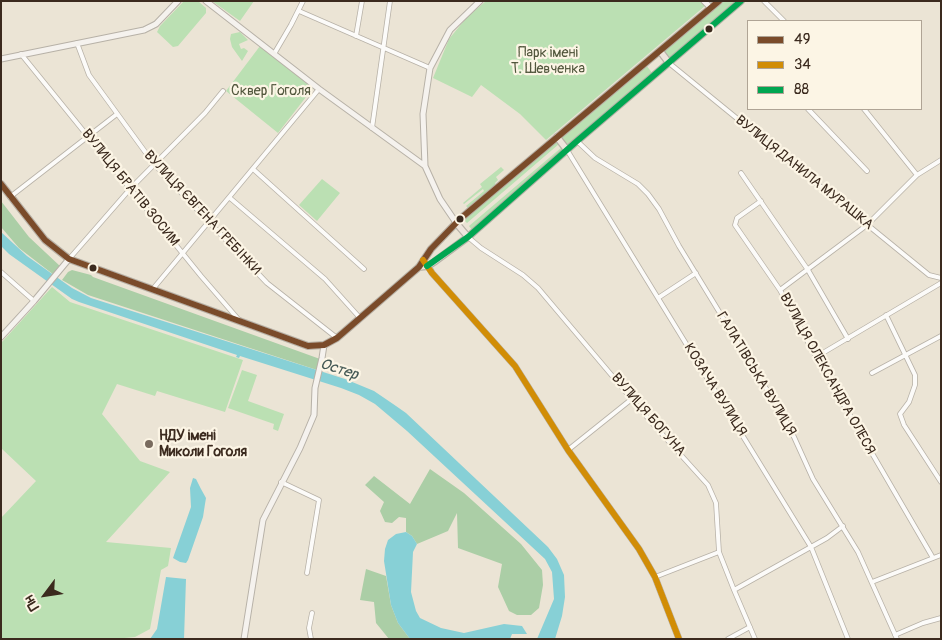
<!DOCTYPE html>
<meta charset="utf-8">
<style>
body{margin:0}
#map{position:relative;width:942px;height:640px;overflow:hidden;background:#ebe4d5;font-family:Pangolin,sans-serif}
canvas{display:block}
.frame{position:absolute;inset:0;border:2px solid #3b2a1e;pointer-events:none}
.legend{position:absolute;left:747px;top:20px;width:175px;height:90px;box-sizing:border-box;background:#fcf5e5;border:1px solid #afa495;margin:0;padding:6px 9px;list-style:none;font-size:15px;color:#3b2a1e}
.legend li{display:flex;align-items:center;gap:10px;height:25px}
.legend b{width:25px;border:1px solid #afa495}
.north{position:absolute;left:20px;top:570px;width:50px;height:50px;-webkit-text-stroke:4px #fcf5e5;paint-order:stroke;rotate:239deg;font-size:14px;font-weight:700;line-height:20px;text-align:center;color:#3b2a1e}
.north::after{content:'';display:block;margin:auto;width:18px;height:22px;background:#3b2a1e;clip-path:polygon(50% 0,100% 100%,50% 72%,0 100%)}
</style>
<div id="map">
<canvas width="942" height="640"></canvas>
<div class="frame"></div>
<ul class="legend">
<li><b style="height:6px;background:#7a4b2a"></b>49</li>
<li><b style="height:6px;background:#d18d06"></b>34</li>
<li><b style="height:6px;background:#00a651"></b>88</li>
</ul>
<div class="north">Пн</div>
</div>
<script>
const g = document.querySelector('canvas').getContext('2d');
g.lineJoin = 'round';
function fillPath(path, color) { g.fillStyle = color; g.fill(path, 'evenodd'); }
const toPath = rows => new Path2D(rows.map(r => 'M' + r).join(''));
function trace(path, color, width, dash) { g.strokeStyle = color; g.lineWidth = width; g.lineCap = dash ? 'butt' : 'round'; g.setLineDash(dash || []); g.stroke(path); }
function write(font, color, halo, rows, align = 'center') {
  g.font = font + ' Pangolin,sans-serif'; g.lineWidth = 4.5; g.setLineDash([]); g.textBaseline = 'middle'; g.strokeStyle = halo; g.fillStyle = color; for (const [text, x, y, turn = 0] of rows) {
    g.save(); g.translate(x, y); g.rotate((+turn || 0) * Math.PI / 180); g.textAlign = isNaN(turn) ? turn : align; if (halo) g.strokeText(text, 0, 0); g.fillText(text, 0, 0); g.restore();
  }
}
fillPath(toPath([
 [184,1,198,1,206,8,206,13,178,46,173,47,157,32,160,26],
 [212,1,254,1,240,21],
 [486,1,700,1,705,6,546,140,520,114,481,85,472,97,433,78,449,39,467,17],
 [721,1,738,1,670,59,663,51],
 [240,32,248,40,239,44,241,49,244,48,248,51,242,61,232,47,230,39,231,34],
 [260,46,313,88,278,133,226,91],
 [646,65,653,74,568,146,561,137],
 [556,141,559,144,467,223,464,220],
 [562,147,565,150,472,230,469,226],
 [501,167,504,170,496,177,498,180,495,183,496,185,468,208,466,206,484,191,483,189,464,204,463,203,482,187,480,184],
 [322,179,340,193,317,221,299,205],
 [52,287,70,302,243,360,225,412,157,391,155,396,117,384,102,414,140,461,170,472,106,542,171,548,168,566,161,570,150,629,135,637,114,639,1,639,1,518,36,481,1,448,1,343],
 [242,370,257,375,248,401,284,414,278,431,273,429,274,424,228,408]
]), '#bbe0b3');
fillPath(toPath([
 [1,201,29,237,61,267,54,275,19,248,1,227],
 [72,270,91,275,93,277,320,359,317,370,88,295,62,280,68,272],
 [430,469,464,493,521,544,542,570,543,585,539,608,531,615,517,615,509,611,498,587,502,564,458,548,457,513,448,531,417,544,412,536,406,532,406,518,399,517,392,523,385,522,380,511,384,502,365,485,374,476,410,504],
 [366,569,386,576,391,605,398,623,410,639,389,639,376,623,374,602,360,600]
]), '#abcea6');
fillPath(toPath([
 [1,232,27,256,72,288,91,298,345,379,374,391,396,406,406,413,548,547,557,559,564,575,565,597,562,616,555,639,537,639,554,599,552,572,545,559,407,431,375,404,359,395,341,388,240,356,239,358,236,357,237,355,79,302,72,299,9,254,1,246],
 [193,478,196,479,201,489,206,498,205,504,203,517,188,560,186,563,180,562,173,558,191,507,190,488],
 [406,532,412,536,417,544,413,552,411,592,416,611,420,618,441,628,464,633,504,624,522,626,527,634,512,634,510,639,410,639,398,623,391,605,384,561,385,549,388,540,396,534],
 [166,577,186,579,184,639,150,639,157,629]
]), '#87d0d6');
const street = toPath([
 [764,1,784,21],
 [299,11,430,68],
 [356,36,362,1],
 [77,43,89,75,154,164,267,283,337,338],
 [21,54,201,276,239,320],
 [274,54,291,25,303,1],
 [669,63,929,275,941,278],
 [808,109,867,171],
 [864,109,917,175],
 [372,128,390,1],
 [577,141,595,158,638,184,648,194,659,209,679,246,789,426,813,479,858,552,897,639],
 [567,150,811,547,848,639],
 [253,169,364,269],
 [741,173,808,270,848,339],
 [10,197,117,114],
 [230,198,325,279,360,318],
 [761,201,737,218,735,225,780,290,816,357,933,558],
 [468,237,481,248,523,275,538,288,652,423,708,485,716,503,719,552,734,590,755,639],
 [69,259,130,189,205,113,223,91],
 [1,272,34,301],
 [152,290,319,89],
 [780,290,867,225,917,175,941,160],
 [658,298,696,273],
 [886,315,915,375,915,385,909,402,900,414,904,425,941,482],
 [816,357,941,283],
 [872,373,941,336],
 [568,450,633,398],
 [281,482,319,500,307,573],
 [655,577,719,552],
 [872,582,941,555],
 [734,590,827,538,843,526],
 [895,635,923,623,941,618],
 [311,639,309,628,312,613],
 [728,639,750,627]
]);
const secondary = toPath([
 [206,1,319,89,425,166,440,199,457,224],
 [704,1,711,8],
 [1,59,144,30,156,24,178,1],
 [425,166,423,114,430,68,450,30,480,1],
 [428,266,432,273,515,366,568,450,639,549,655,577,679,639],
 [1,337,34,301,69,259],
 [244,639,263,520,300,448,314,415,315,388,322,358,324,345]
]);
const primary = toPath([
 [660,51,669,63],
 [557,137,567,150],
 [1,184,45,240,69,259,308,346,324,345,337,338,419,267,431,249,460,219,719,1],
 [457,224,468,237],
 [419,267,428,266,434,262,468,237,577,141,741,1]
]);
trace(street, '#b7b1a7', 5.5);
trace(secondary, '#b7b1a7', 7);
trace(primary, '#b7b1a7', 8);
trace(street, '#fcfbf9', 4);
trace(secondary, '#f5f2ee', 5);
trace(primary, '#ede5dc', 5.5);
trace(toPath([
 [1,184,45,240,69,259,308,346,324,345,337,338,419,267,431,249,460,219,719,1]
]), '#7a4b2a', 6);
trace(toPath([
 [423,260,432,273,515,366,568,450,639,549,655,577,679,639]
]), '#d18d06', 6);
trace(toPath([
 [427,266,468,237,577,141,741,1]
]), '#00a651', 6);
for (const [x, y, r, color] of [
 [709,29,4.5,"#3b2a1e"],
 [460,219,4.5,"#3b2a1e"],
 [93,268,4.5,"#3b2a1e"],
 [149,444,5,"#796b5e"]
]) { const dot = new Path2D(); dot.arc(x, y, r, 0, 2 * Math.PI); g.fillStyle = color; g.fill(dot); trace(dot, '#fcf5e5', 2); }
write('14px', '#51563c', '#fcf5e5', [
 ["Парк імені",548,53],
 ["Т. Шевченка",548,69],
 ["Сквер Гоголя",271,91]
]);
write('14px', '#3b2a1e', '#fcf5e5', [
 ["ВУЛИЦЯ ДАНИЛА МУРАШКА",804,173,39],
 ["ВУЛИЦЯ БРАТІВ ЗОСИМ",130,188,51],
 ["ВУЛИЦЯ ЄВГЕНА ГРЕБІНКИ",202,213,47],
 ["ГАЛАТІВСЬКА ВУЛИЦЯ",756,374,59],
 ["ВУЛИЦЯ ОЛЕКСАНДРА ОЛЕСЯ",827,374,61],
 ["КОЗАЧА ВУЛИЦЯ",715,390,58],
 ["ВУЛИЦЯ БОГУНА",648,415,49]
]);
write('bold 14px', '#3b2a1e', '#fcf5e5', [
 ["НДУ імені",159,436],
 ["Миколи Гоголя",159,452]
], 'left');
write('italic 15px', '#455955', '#fcf5e5', [
 ["Остер",339,370,18]
]);
</script>
